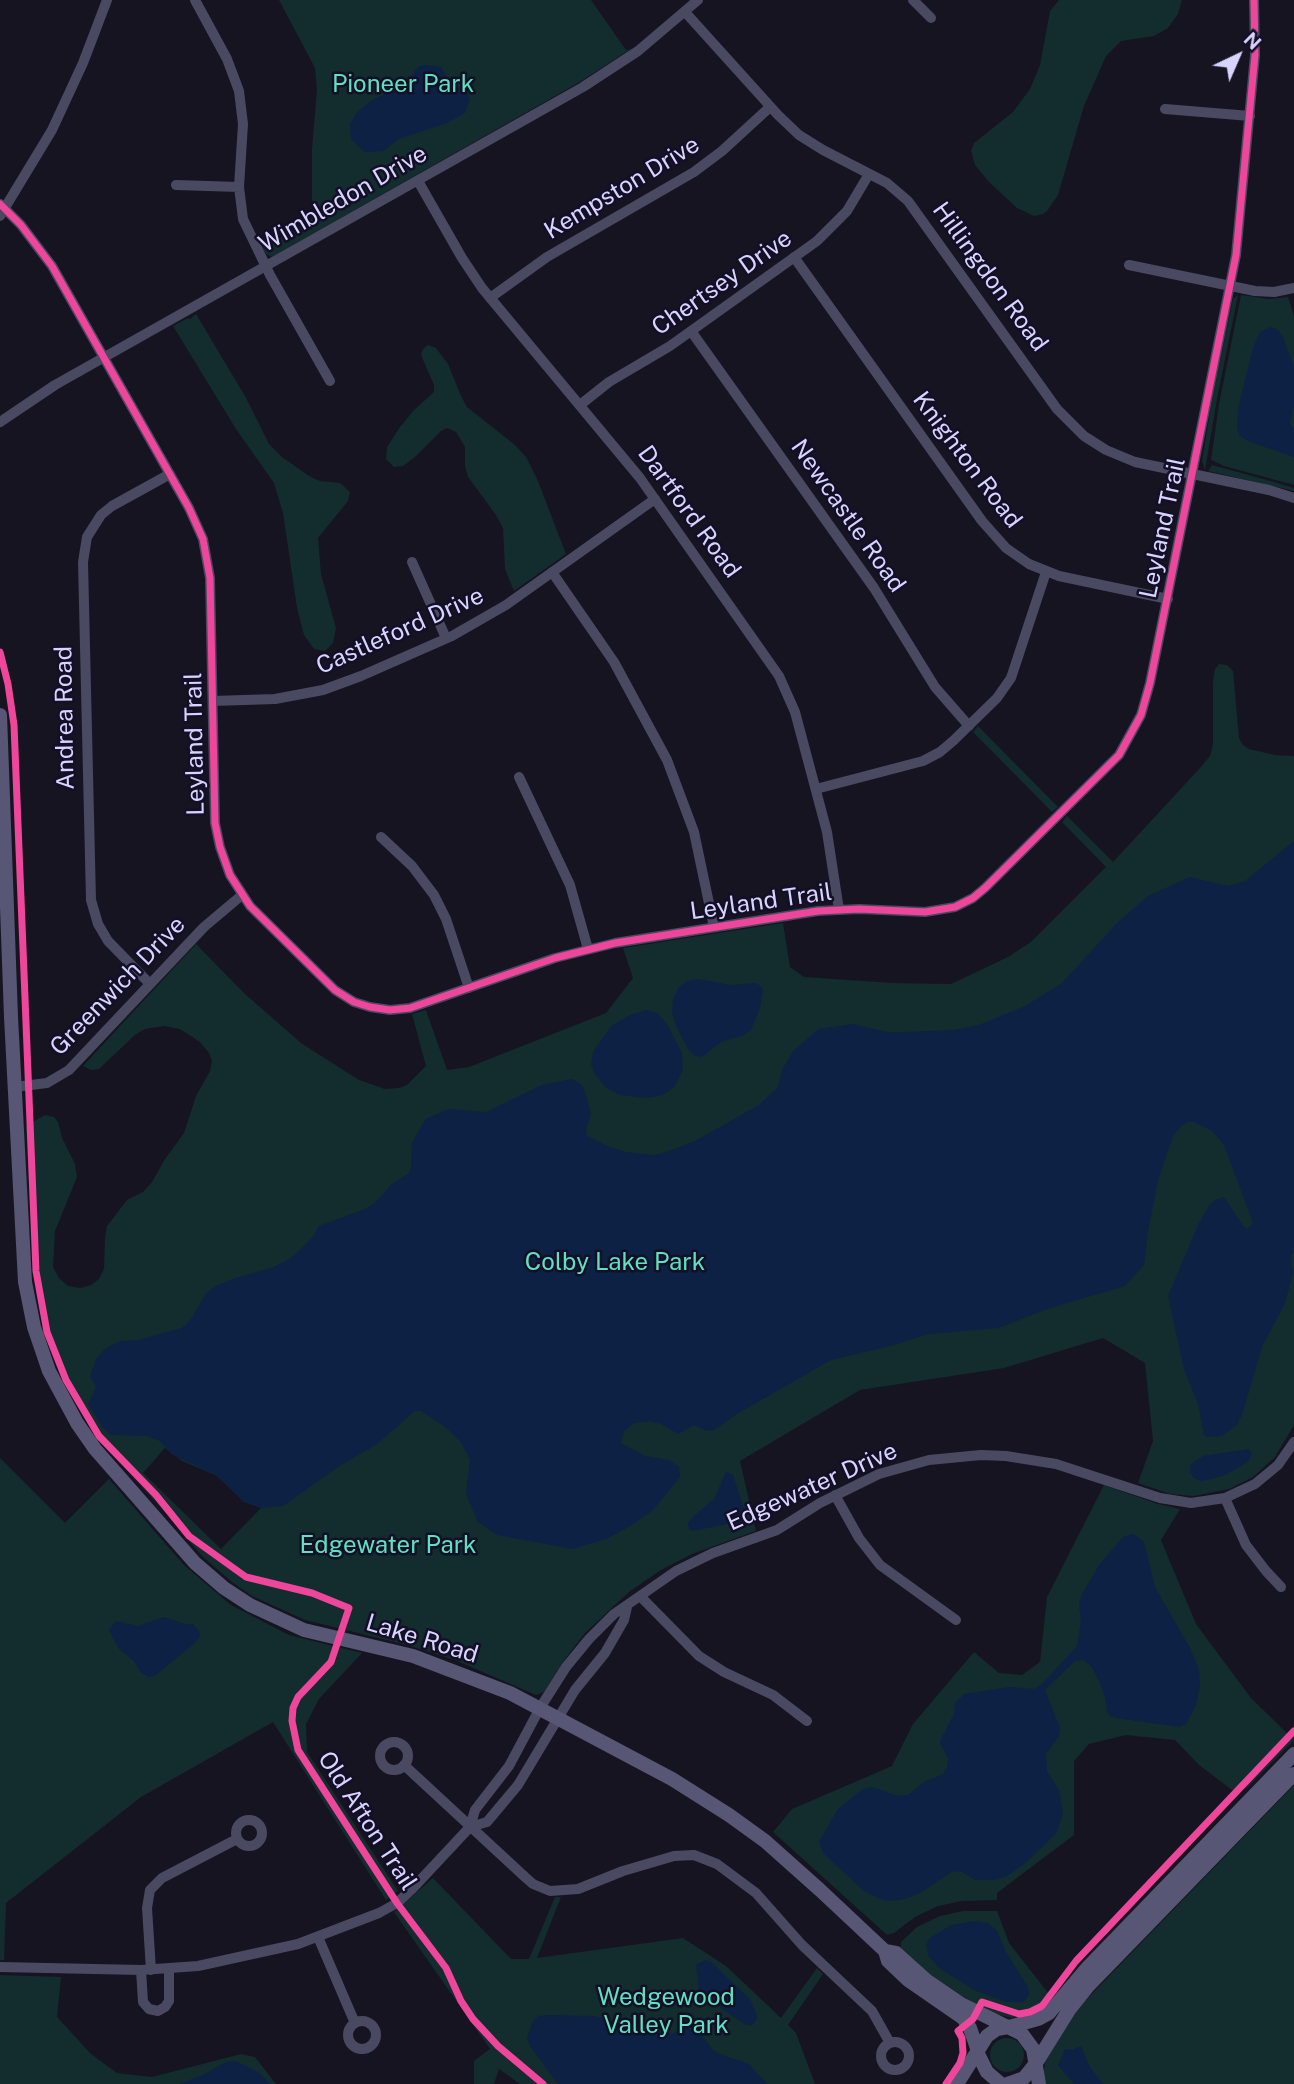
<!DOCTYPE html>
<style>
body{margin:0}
#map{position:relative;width:1294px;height:2084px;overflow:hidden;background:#161421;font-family:"Public Sans",sans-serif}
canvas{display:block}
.north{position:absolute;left:1203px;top:21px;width:70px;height:70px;-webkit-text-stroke:5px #130f26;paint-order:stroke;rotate:44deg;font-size:19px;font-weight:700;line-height:28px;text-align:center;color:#d9d4ff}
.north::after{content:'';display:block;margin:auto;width:24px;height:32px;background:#d9d4ff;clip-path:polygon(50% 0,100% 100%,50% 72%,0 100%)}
</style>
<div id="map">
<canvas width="1294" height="2084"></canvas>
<div class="north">N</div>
</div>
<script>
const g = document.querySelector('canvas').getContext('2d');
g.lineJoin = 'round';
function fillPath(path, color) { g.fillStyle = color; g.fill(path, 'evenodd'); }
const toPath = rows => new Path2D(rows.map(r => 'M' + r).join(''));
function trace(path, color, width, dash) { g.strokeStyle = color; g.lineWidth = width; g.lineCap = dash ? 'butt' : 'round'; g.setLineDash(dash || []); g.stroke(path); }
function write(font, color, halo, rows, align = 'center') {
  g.font = font + ' "Public Sans",sans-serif'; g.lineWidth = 5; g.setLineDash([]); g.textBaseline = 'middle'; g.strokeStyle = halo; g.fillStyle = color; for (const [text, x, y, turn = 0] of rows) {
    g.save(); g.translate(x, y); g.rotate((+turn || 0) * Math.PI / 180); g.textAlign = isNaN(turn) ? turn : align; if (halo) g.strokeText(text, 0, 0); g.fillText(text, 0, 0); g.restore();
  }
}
fillPath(toPath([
 [279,0,591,0,626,50,631,49,578,83,272,257,266,254,262,247,315,217,312,198,312,149,317,90,315,68],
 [1059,0,1182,0,1178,14,1168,28,1154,36,1121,41,1106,56,1084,106,1058,195,1047,211,1043,214,1034,216,1017,208,989,182,975,165,971,151,974,143,1013,112,1030,89,1040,65,1050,11],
 [1238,295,1217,399,1205,470,1202,461,1212,400,1233,299],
 [1241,295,1269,299,1288,297,1294,316,1294,485,1224,466,1211,460,1219,404],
 [196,314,245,396,269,444,282,457,309,476,320,481,340,483,350,492,348,501,318,538,321,574,336,628,333,643,325,651,314,649,304,635,297,608,283,513,274,483,236,429,173,326,188,318,190,319],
 [428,345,436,348,448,364,461,396,467,407,515,445,526,457,538,481,566,554,514,591,505,569,503,528,496,515,468,477,465,466,465,447,456,432,447,428,441,431,415,457,403,466,394,467,386,459,387,447,400,427,414,410,434,392,434,385,421,355,423,349],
 [1212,465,1274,482,1294,488,1294,491,1208,471],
 [1219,664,1227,665,1233,671,1239,738,1243,745,1249,749,1275,755,1294,756,1294,1425,1275,1457,1253,1477,1229,1489,1194,1496,1170,1494,1138,1483,1153,1441,1145,1363,1103,1338,1004,1368,860,1390,740,1461,756,1531,692,1554,661,1570,629,1592,585,1633,565,1659,544,1692,536,1695,455,1660,407,1645,305,1620,252,1596,232,1582,202,1556,161,1508,99,1439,61,1374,41,1317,33,1264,26,1126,28,1125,38,1293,41,1293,31,1123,45,1115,54,1117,58,1122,62,1138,75,1164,77,1177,55,1231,53,1267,59,1278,68,1286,80,1288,91,1285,99,1279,104,1269,105,1237,107,1226,127,1200,143,1192,152,1182,165,1159,184,1133,196,1096,210,1071,212,1061,209,1053,200,1042,180,1029,164,1026,145,1029,135,1035,99,1069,91,1070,83,1066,196,944,244,993,301,1043,359,1080,385,1089,399,1088,407,1085,426,1066,412,1014,426,1010,447,1070,469,1067,606,1013,633,978,623,948,783,923,790,967,804,977,893,983,951,984,1008,957,1031,942,1106,867,1062,822,1067,816,1113,862,1200,768,1210,756,1213,745,1213,681,1215,669],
 [165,1448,182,1461,217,1476,244,1502,261,1508,221,1549,143,1473],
 [978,726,1058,807,1052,812,973,732],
 [0,1458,65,1523,109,1479,184,1565,231,1605,289,1635,362,1653,319,1699,306,1724,307,1752,398,1891,386,1900,273,1722,141,1797,6,1903,4,1960,0,1960],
 [1104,1485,1158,1504,1180,1509,1161,1540,1196,1624,1251,1698,1294,1740,1248,1787,1239,1791,1232,1790,1199,1765,1175,1740,1126,1735,1089,1744,1074,1761,1074,1835,997,1893,997,1900,962,1901,938,1906,915,1917,894,1933,887,1935,773,1832,792,1809,892,1766,913,1724,974,1652,999,1673,1022,1675,1040,1662,1047,1597],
 [1294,1785,1294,2084,1043,2084,1045,2060,1080,2006],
 [433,1878,511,1959,529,1959,555,1897,561,1897,537,1958,683,1938,726,1966,781,2018,817,1968,823,1974,788,2025,796,2033,815,2084,520,2084,499,2069,494,2084,474,2084,474,2061,490,2049,394,1912],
 [963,1911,997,1911,1009,1943,1049,1994,1047,1997,1051,2002,1042,2011,1011,2018,984,2011,928,1973,901,1948,901,1942,917,1927,940,1916],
 [0,1975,61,1977,57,2017,91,2054,117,2073,152,2077,241,2054,255,2057,276,2084,0,2084],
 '990 2055a17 17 0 1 1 34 0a17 17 0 1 1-34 0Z'
]), '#132c2d');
fillPath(toPath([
 [425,65,441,67,450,83,468,94,470,100,465,113,447,123,399,139,383,151,365,152,351,139,350,124,357,112,372,100,406,84,418,67],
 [1271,327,1278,330,1283,337,1294,367,1294,406,1290,423,1294,431,1294,457,1248,441,1240,436,1237,428,1238,409,1253,348,1260,332],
 [1294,841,1294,1247,1291,1259,1293,1273,1285,1303,1262,1347,1242,1415,1237,1425,1222,1436,1207,1437,1204,1435,1198,1404,1184,1369,1168,1296,1199,1223,1209,1205,1215,1200,1224,1197,1244,1227,1248,1229,1253,1223,1224,1145,1212,1131,1194,1122,1187,1122,1181,1126,1173,1136,1158,1180,1148,1232,1144,1265,1125,1286,1047,1309,999,1328,928,1334,894,1345,831,1360,737,1414,714,1430,707,1431,694,1425,678,1434,661,1424,650,1421,635,1423,625,1430,621,1443,645,1456,669,1460,679,1467,680,1477,652,1511,630,1526,606,1539,573,1549,497,1535,478,1522,466,1494,470,1460,461,1442,444,1426,421,1411,415,1411,377,1444,341,1465,283,1506,262,1508,244,1502,217,1476,171,1454,160,1441,147,1436,111,1435,103,1428,88,1404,96,1387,90,1376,97,1357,106,1348,121,1341,138,1340,182,1328,191,1319,206,1293,216,1286,235,1278,271,1268,290,1259,312,1238,319,1226,365,1209,375,1203,393,1183,408,1174,411,1168,412,1143,419,1130,426,1119,443,1111,450,1109,486,1112,542,1085,572,1079,582,1085,588,1101,591,1115,586,1129,587,1136,607,1146,626,1152,655,1155,669,1151,695,1141,759,1105,778,1087,782,1070,793,1051,819,1029,853,1024,887,1032,903,1032,954,1030,979,1025,1025,1006,1062,983,1117,923,1148,896,1190,877,1228,886,1245,881],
 [698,979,731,985,755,983,761,986,763,991,760,1008,751,1030,742,1036,721,1042,702,1057,694,1055,688,1049,676,1026,672,1012,673,999,679,987,687,981],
 [646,1010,657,1013,667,1024,682,1053,683,1070,674,1087,663,1095,647,1098,620,1095,606,1088,595,1074,591,1065,593,1052,611,1026,630,1015],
 [1249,1449,1252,1454,1248,1462,1223,1476,1202,1481,1194,1478,1190,1473,1191,1464,1203,1456],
 [726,1472,733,1475,745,1512,737,1522,692,1531,689,1529,688,1523,693,1517,714,1499],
 [1134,1534,1144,1542,1155,1587,1190,1648,1199,1669,1200,1685,1196,1705,1186,1724,1180,1727,1116,1718,1110,1716,1107,1711,1105,1697,1099,1681,1091,1666,1083,1660,1075,1661,1045,1690,1060,1728,1059,1736,1046,1754,1047,1771,1059,1790,1063,1814,1056,1834,1023,1865,1007,1876,996,1880,975,1880,962,1872,953,1871,922,1892,905,1899,890,1901,880,1899,864,1891,823,1853,819,1842,838,1809,863,1789,872,1787,895,1795,908,1795,924,1782,943,1774,947,1767,948,1759,940,1743,941,1739,954,1714,955,1703,964,1694,1009,1687,1034,1689,1042,1684,1077,1646,1081,1622,1079,1604,1082,1594,1099,1565,1123,1537],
 [164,1617,185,1624,193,1624,199,1631,200,1636,195,1643,156,1675,149,1677,141,1673,134,1661,118,1648,109,1630,116,1621,138,1626],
 [974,1921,988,1923,997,1931,1006,1952,1028,1987,1029,1995,1024,2002,1006,2002,974,1990,939,1968,929,1957,926,1945,930,1938,951,1925],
 [705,1960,711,1962,750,1999,757,2016,756,2021,752,2025,747,2025,737,2019,704,1997,699,1991,696,1965],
 [549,2015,595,2016,611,2021,620,2019,641,2028,673,2034,680,2028,692,2029,701,2034,713,2050,720,2054,749,2064,767,2084,558,2084,529,2045,527,2038,532,2023,538,2016],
 [1081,2046,1090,2067,1103,2084,1074,2084,1058,2065,1065,2049,1072,2050],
 [236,2061,258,2072,271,2084,179,2084,203,2075,226,2062]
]), '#0d2144');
trace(toPath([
 [195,0,227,59,239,91,243,124,239,187,243,219,270,275,330,381],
 [913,0,931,18],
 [685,12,778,115,799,135,823,150,887,183,908,201,1057,409,1084,436,1106,450,1135,462,1269,490,1294,498],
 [1165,109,1250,116],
 [418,181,462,258,482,288,640,478,779,676,795,712,827,832,839,910],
 [176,185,239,187],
 [0,204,21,225,52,266,189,508,203,539,210,578,215,823,220,847,230,875,250,906,335,990,354,1002,370,1007,390,1010,410,1008,555,958,615,943,818,911,859,909,925,912,955,907,973,898,985,888,1119,755,1141,715,1150,683,1236,255,1255,55,1254,0],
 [0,216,52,130,83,63,107,0],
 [794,257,982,521,1006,548,1029,564,1059,576,1168,599],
 [1129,265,1255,291,1274,292,1294,288],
 [490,298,547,257,694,172,722,151,770,107],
 [691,331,874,588,935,687,969,726],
 [580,405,609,382,670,346,817,241,847,211,869,174],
 [0,422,55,385,583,87,638,51,698,0],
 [412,562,446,638],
 [552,572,614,662,667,760,694,832,714,927],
 [213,701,275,699,323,690,361,676,452,636,506,605,655,499],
 [519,777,570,885,588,949],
 [816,789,923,761,940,752,953,741,997,698,1011,678,1046,572],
 [381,837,412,866,434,895,446,919,469,988],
 [150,984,108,941,98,924,91,900,83,562,87,537,101,515,112,506,170,474],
 [15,1087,47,1083,69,1070,204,927,242,895],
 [835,1495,859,1538,880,1565,956,1620],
 [1225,1498,1246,1545,1266,1571,1281,1587],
 [640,1596,699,1656,724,1672,773,1695,807,1721],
 '380 1756a14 14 0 1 1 28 0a14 14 0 1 1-28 0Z',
 [404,1765,525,1877,533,1884,550,1891,578,1889,623,1871,674,1856,694,1855,717,1864,756,1893,802,1945,872,2011,890,2043],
 '236 1833a13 13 0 1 1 26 0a13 13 0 1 1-26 0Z',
 [470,1827,487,1822,518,1785,575,1690,605,1653,624,1620,627,1607],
 [318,1937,355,2023],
 [0,1967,141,1970,198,1966,298,1944,379,1913,397,1903,413,1888,470,1827,475,1810,509,1766,540,1708,566,1667,589,1639,614,1614,676,1571,713,1553,777,1530,820,1503,879,1474,929,1460,981,1455,1006,1456,1056,1464,1160,1498,1191,1503,1225,1498,1255,1484,1278,1465,1294,1442],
 [141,1970,143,2002,149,2009,158,2011,165,2007,169,2001,169,1969],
 [151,1970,147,1908,150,1890,162,1878,237,1839],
 '348 2035a14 14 0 1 1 28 0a14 14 0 1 1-28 0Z',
 '881 2056a14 14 0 1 1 28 0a14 14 0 1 1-28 0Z'
]), '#4a4962', 10);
trace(toPath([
 [0,715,11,1017,25,1282,34,1327,49,1371,77,1423,95,1449,195,1563,224,1588,250,1605,304,1630,413,1656,510,1693,672,1779,729,1815,765,1841,820,1890,885,1951,888,1961,908,1980,963,2018,970,2028,978,2051],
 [885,1951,896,1953,926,1980,961,2004,1022,2034,1033,2049,1039,2084],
 [1009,2027,1038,2019,1049,2013,1088,1967,1294,1754],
 [977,2052,987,2072,1001,2084],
 [1036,2063,1069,2010,1089,1985,1294,1774],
 [957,2084,987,2036,997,2029,1008,2027],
 [1007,2084,1024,2078,1036,2063]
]), '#575674', 14);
trace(toPath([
 [0,204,21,225,52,266,189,508,203,539,210,578,215,823,220,847,230,875,250,906,335,990,354,1002,370,1007,390,1010,410,1008,555,958,615,943,818,911,859,909,925,912,955,907,973,898,985,888,1119,755,1141,715,1150,683,1236,255,1255,55,1254,0],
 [0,652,8,684,14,725,36,1271,47,1332,66,1380,99,1436,156,1495,189,1536,246,1577,312,1593,349,1608,331,1662,298,1697,293,1708,292,1721,298,1750,397,1903,446,1968,461,2001,473,2019,498,2046,543,2084],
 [946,2084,960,2063,963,2053,962,2038,958,2031,973,2019,982,2002,1019,2014,1030,2012,1042,2006,1076,1961,1294,1731]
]), '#ed469a', 7);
write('24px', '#5fe0c0', '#130f26', [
 ["Pioneer Park",403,85],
 ["Colby Lake Park",615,1263],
 ["Edgewater Park",388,1546],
 ["Wedgewood",666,1998],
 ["Valley Park",666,2026]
]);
write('24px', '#d9d4ff', '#130f26', [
 ["Kempston Drive",622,188,-31],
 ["Wimbledon Drive",343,199,-30],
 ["Hillingdon Road",990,277,54],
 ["Chertsey Drive",722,283,-35],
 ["Knighton Road",967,460,53],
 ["Dartford Road",689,512,54],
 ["Newcastle Road",848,516,55],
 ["Leyland Trail",1163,528,-78],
 ["Castleford Drive",400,631,-24],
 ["Andrea Road",65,718,-91],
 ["Leyland Trail",195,744,-91],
 ["Leyland Trail",761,902,-8],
 ["Greenwich Drive",118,986,-46],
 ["Edgewater Drive",812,1487,-24],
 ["Lake Road",422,1639,17],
 ["Old Afton Trail",367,1821,57]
]);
</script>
